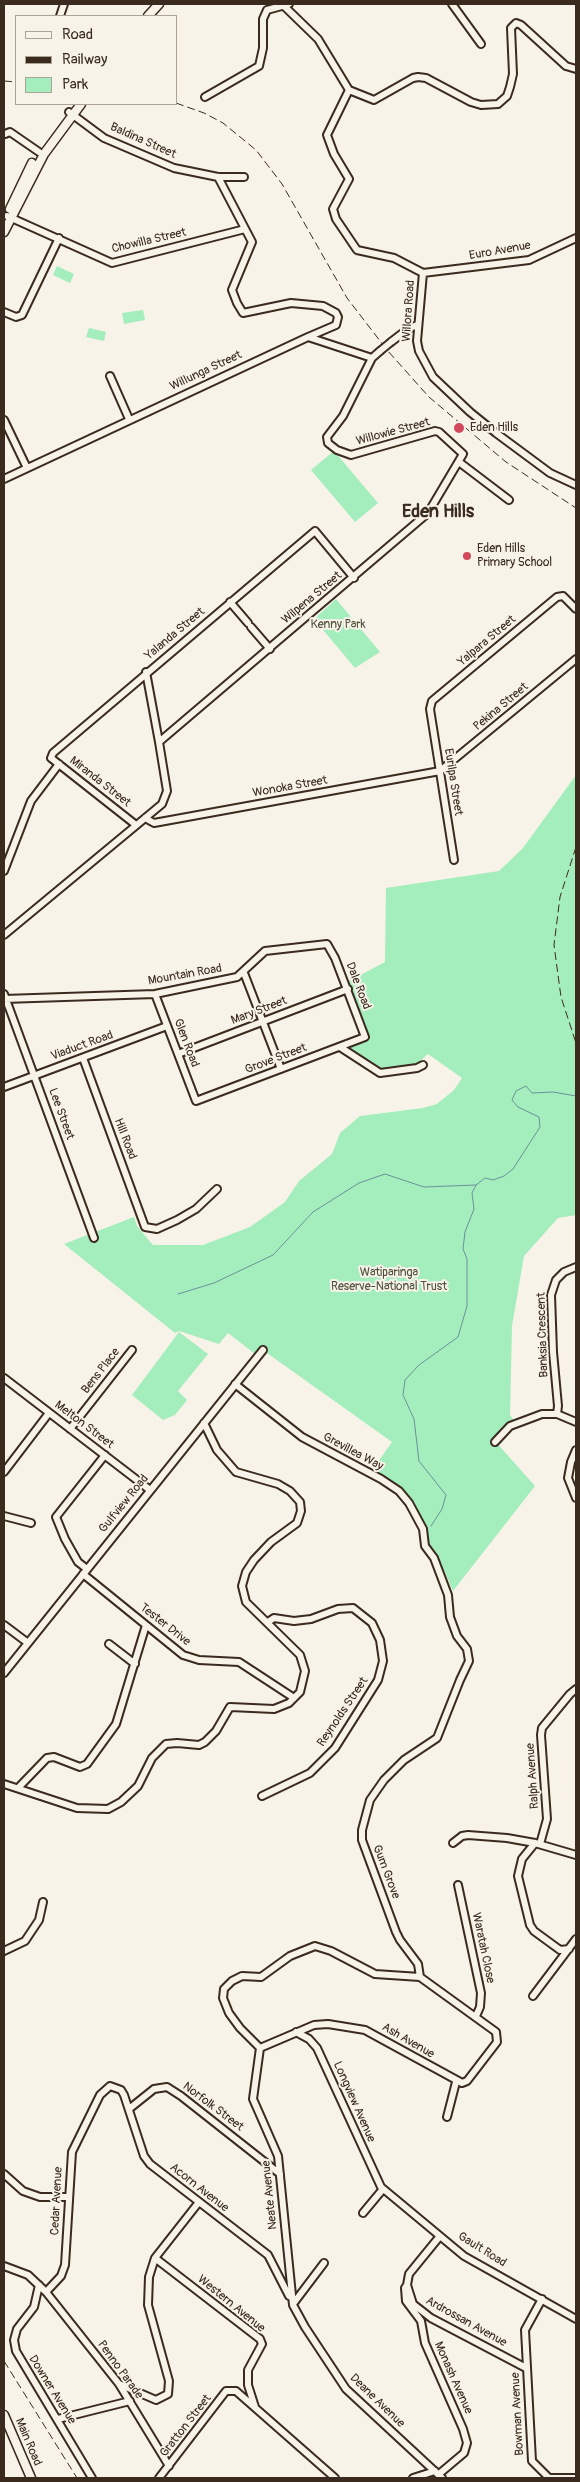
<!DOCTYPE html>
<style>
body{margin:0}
#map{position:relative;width:580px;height:2482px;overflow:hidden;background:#f7f3e8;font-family:Pangolin,sans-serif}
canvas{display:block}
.frame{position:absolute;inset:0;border:5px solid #3b2a1e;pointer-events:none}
.legend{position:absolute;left:15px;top:15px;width:162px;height:90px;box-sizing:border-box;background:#f7f3e8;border:1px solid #aca397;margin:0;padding:6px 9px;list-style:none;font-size:15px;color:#3b2a1e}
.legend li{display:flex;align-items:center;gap:10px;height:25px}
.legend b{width:25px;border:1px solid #aca397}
</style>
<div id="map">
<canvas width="580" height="2482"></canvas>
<div class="frame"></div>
<ul class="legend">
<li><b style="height:6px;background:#f7f3e8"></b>Road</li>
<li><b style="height:6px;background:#3b2a1e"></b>Railway</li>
<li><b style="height:14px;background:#a4edbc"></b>Park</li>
</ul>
</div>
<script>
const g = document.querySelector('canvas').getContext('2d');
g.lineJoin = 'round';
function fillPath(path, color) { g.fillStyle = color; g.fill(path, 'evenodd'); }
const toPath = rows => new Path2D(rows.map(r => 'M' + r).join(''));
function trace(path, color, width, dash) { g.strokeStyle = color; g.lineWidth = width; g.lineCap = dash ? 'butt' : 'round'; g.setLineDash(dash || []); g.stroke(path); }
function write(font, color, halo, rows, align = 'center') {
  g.font = font + ' Pangolin,sans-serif'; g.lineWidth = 4; g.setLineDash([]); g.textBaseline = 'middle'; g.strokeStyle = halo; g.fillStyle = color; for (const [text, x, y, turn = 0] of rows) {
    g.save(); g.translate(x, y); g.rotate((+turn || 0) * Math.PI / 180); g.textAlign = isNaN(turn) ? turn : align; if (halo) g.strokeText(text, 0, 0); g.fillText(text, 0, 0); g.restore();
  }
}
fillPath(toPath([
 [57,266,74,274,70,283,53,275],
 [143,310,145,320,124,324,122,313],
 [89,328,106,332,104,341,86,337],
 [334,451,378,503,355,522,311,470],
 [336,599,380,652,355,668,314,619],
 [576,775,576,1215,558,1218,524,1256,512,1326,510,1415,514,1421,494,1440,535,1486,453,1591,440,1561,429,1546,425,1525,413,1501,400,1488,373,1469,392,1442,260,1348,255,1354,228,1333,219,1344,179,1331,175,1333,64,1244,134,1217,137,1226,153,1245,203,1245,250,1227,285,1202,299,1181,332,1154,340,1133,360,1116,423,1108,437,1104,454,1090,462,1078,428,1054,417,1064,382,1070,347,1047,368,1039,349,981,385,962,386,888,499,871,523,848],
 [179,1332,208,1354,178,1391,187,1400,175,1415,163,1420,132,1395]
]), '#a4edbc');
trace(toPath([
 [178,1294,214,1283,273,1255,313,1212,359,1183,385,1174,424,1187,476,1185],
 [431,1526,442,1509,446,1495,419,1461,414,1419,403,1395,405,1380,419,1365,458,1337,467,1306,467,1259,463,1249,465,1232,474,1209,472,1193,476,1185,485,1178,493,1180,504,1176,513,1169,540,1127,539,1117,518,1107,512,1100,516,1091,526,1086,532,1093,553,1092,576,1096]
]), '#6a9298', 1);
const minor = toPath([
 [452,4,481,44],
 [283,5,318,39,349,90,327,135,334,154,349,179,333,209,336,219,357,250,394,258,423,273,417,341,419,351,433,377,470,412,496,433,550,473,576,485],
 [60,16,64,4],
 [349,90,374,100,413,78,418,77,426,78,471,102,481,105,498,104,507,96,510,87,513,74,511,28,516,23,521,25,566,66,576,69],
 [205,97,259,66,263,48,263,19,267,10,289,4],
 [69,112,104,138,174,168,218,177,244,177],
 [5,134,10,132,39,152],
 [218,177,252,242,232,290,237,303,243,313,291,303,323,306,336,313,338,317,336,325,308,337],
 [7,216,112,263,245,229],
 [423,273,529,260,576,238],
 [4,312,16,317,22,315,59,238],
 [391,342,408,329,417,325],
 [110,376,129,419],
 [4,420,27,468],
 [459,462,509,500],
 [4,479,308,337,372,358,380,351],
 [230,602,248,623],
 [251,627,270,649],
 [146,672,159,742],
 [145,818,154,823,440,771,576,659],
 [136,825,51,758,53,753,315,531,354,578],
 [454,860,430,709,432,701,557,597,563,596,576,609],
 [4,871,31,801,59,764],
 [4,935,162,804,167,791,159,742,428,513,463,454,439,432,435,431,351,455,337,450,328,443,327,437,343,416,372,358],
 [244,973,281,1069],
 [4,994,94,1238],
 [4,999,155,994,237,977,265,951,327,944,335,958,365,1037,196,1101,155,994],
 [340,1047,380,1073,417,1068,423,1065],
 [178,1054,348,989],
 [83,1058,145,1227,157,1229,177,1220,196,1209,217,1189],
 [4,1087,167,1026],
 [4,1378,150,1490],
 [235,1384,302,1437,381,1479,399,1491,409,1503,423,1529,425,1546,434,1558,448,1595,450,1617,457,1636,467,1649,469,1661,460,1680,437,1738,404,1760,384,1780,370,1800,362,1830,362,1840,396,1932,400,1940,418,1964,420,1977],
 [557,1414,558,1406,553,1352,551,1295,556,1280,564,1272,576,1267],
 [70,1429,132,1350],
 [495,1442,510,1426,542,1414,557,1414,576,1422],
 [576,1450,571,1462,568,1478,576,1498],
 [4,1472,49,1413],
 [4,1516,31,1523],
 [87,1569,78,1562,65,1539,56,1517,105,1455],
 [83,1574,183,1655,199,1660,239,1662,294,1698],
 [4,1625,28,1643],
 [109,1644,135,1664],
 [4,1673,263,1350],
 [4,1784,77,1808,108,1809,121,1802,138,1786,152,1758,166,1744,177,1743,199,1745,205,1742,216,1731,230,1707,274,1709,289,1703,300,1692,305,1671,300,1655,246,1602,242,1586,246,1572,254,1560,271,1542,297,1523,301,1511,300,1502,290,1491,278,1484,236,1472,217,1450,204,1423],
 [19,1787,47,1758,54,1757,80,1767,87,1764,116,1724,146,1625],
 [262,1796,310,1773,335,1748,378,1680,383,1661,380,1640,372,1623,353,1608,338,1609,311,1619,294,1621,274,1618,268,1622],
 [453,1843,462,1836,468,1835,507,1838,535,1843,576,1855],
 [535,1843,522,1859,518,1876,530,1925,534,1931,560,1950,569,1949],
 [540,1844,547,1819,541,1735,542,1728,570,1694,576,1689],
 [458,1885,481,1993,480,2007,476,2016],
 [4,1951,25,1941,39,1920,43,1902],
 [533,1996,576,1939],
 [296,2032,309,2039,317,2048,381,2187,464,2256,576,2319],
 [260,2048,314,2025,328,2024,365,2030,462,2083,467,2081,497,2042,496,2032,420,1977,375,1974,331,1951,315,1946,290,1956,261,1977,242,1976,232,1981,224,1989,223,1998,229,2013,240,2028,260,2048,253,2099,278,2156,293,2305,305,2327,346,2389,442,2478],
 [129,2109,154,2089,167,2087,181,2096,280,2174],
 [447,2117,456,2082],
 [4,2174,23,2191,40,2197,68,2197],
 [363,2213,383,2189],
 [440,2236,409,2274,407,2285,413,2304,431,2318,526,2368],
 [155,2258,260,2339,262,2344,248,2370,248,2385,255,2407],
 [4,2266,28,2275,46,2292,119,2384,169,2466],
 [39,2285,34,2307,17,2329,14,2340,16,2351,92,2478],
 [407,2285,405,2288,406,2301,421,2321,425,2343,463,2429,467,2443,464,2453,439,2474],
 [46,2292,61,2276,65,2265,72,2152,100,2095,110,2086,121,2090,124,2095,144,2156,150,2164,268,2255,289,2296],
 [542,2299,525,2330,532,2461,549,2478,576,2478],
 [293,2304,324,2263],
 [119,2384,156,2400,168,2394,169,2381,148,2305,149,2277,155,2258,199,2202],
 [58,2419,130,2401],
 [159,2478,226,2391,236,2391,335,2478],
 [413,2478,435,2471]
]);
const major = toPath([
 [148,16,159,4],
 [10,209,32,163],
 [4,232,44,154,81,104],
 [4,2415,31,2478]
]);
trace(minor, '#3b2a1e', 10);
trace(major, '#3b2a1e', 11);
trace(minor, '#f7f3e8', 6);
trace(major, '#f7f3e8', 8);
trace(toPath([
 [4,81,16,82],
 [176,103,204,113,223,123,256,150,282,184,347,298,387,350,429,397,506,462,576,508],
 [576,847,560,897,554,945,561,997,576,1043],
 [4,2361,77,2478]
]), '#3b2a1e', 1, [8, 4]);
const minorBridge = toPath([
 [380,351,391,342]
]);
trace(minorBridge, '#3b2a1e', 10, []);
trace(minorBridge, '#f7f3e8', 6);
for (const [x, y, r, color] of [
 [459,428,6,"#d1495b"],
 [467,556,5,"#d1495b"]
]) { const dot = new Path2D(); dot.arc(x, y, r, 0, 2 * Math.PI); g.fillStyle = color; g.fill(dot); trace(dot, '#f7f3e8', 2); }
write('12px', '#3b2a1e', '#f7f3e8', [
 ["Baldina Street",143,141,24],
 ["Chowilla Street",149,241,-13],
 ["Euro Avenue",500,251,-10],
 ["Willora Road",409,311,-86],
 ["Willunga Street",206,371,-25],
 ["Willowie Street",393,432,-15],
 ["Wilpena Street",312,598,-40],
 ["Yalanda Street",175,634,-40],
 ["Yalpara Street",487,641,-40],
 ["Pekina Street",501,707,-40],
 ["Miranda Street",100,782,38],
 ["Eurilpa Street",453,782,81],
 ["Wonoka Street",290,787,-10],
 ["Mountain Road",185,975,-10],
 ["Dale Road",358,986,69],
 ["Mary Street",259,1011,-21],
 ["Glen Road",186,1043,69],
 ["Viaduct Road",82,1046,-20],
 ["Grove Street",276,1059,-21],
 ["Lee Street",61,1114,70],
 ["Hill Road",125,1139,69],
 ["Banksia Crescent",543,1335,-92],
 ["Bens Place",101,1371,-52],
 ["Melton Street",84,1425,37],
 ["Grevillea Way",353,1452,28],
 ["Gulfview Road",124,1504,-51],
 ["Tester Drive",165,1625,38],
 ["Reynolds Street",343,1712,-56],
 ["Ralph Avenue",533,1776,-94],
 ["Gum Grove",386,1872,69],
 ["Waratah Close",483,1948,78],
 ["Ash Avenue",408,2041,30],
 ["Longview Avenue",354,2102,66],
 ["Norfolk Street",213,2107,37],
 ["Acorn Avenue",199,2188,38],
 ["Neate Avenue",270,2195,-96],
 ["Cedar Avenue",57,2201,-87],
 ["Gault Road",482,2250,32],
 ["Western Avenue",231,2304,39],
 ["Ardrossan Avenue",466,2322,29],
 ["Penno Parade",120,2370,54],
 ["Monash Avenue",453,2378,66],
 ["Downer Avenue",52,2390,58],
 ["Deane Avenue",377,2401,44],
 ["Bowman Avenue",518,2414,-93],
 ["Gratton Street",186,2426,-52],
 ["Main Road",28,2442,67]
]);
write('12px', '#3b2a1e', '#f7f3e8', [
 ["Eden Hills",470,428],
 ["Eden Hills",477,549],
 ["Primary School",477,563]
], 'left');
write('12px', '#50513e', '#f7f3e8', [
 ["Kenny Park",338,625],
 ["Watiparinga",389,1273],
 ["Reserve-National Trust",389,1287]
]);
write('bold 18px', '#3b2a1e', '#f7f3e8', [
 ["Eden Hills",438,512]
]);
</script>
